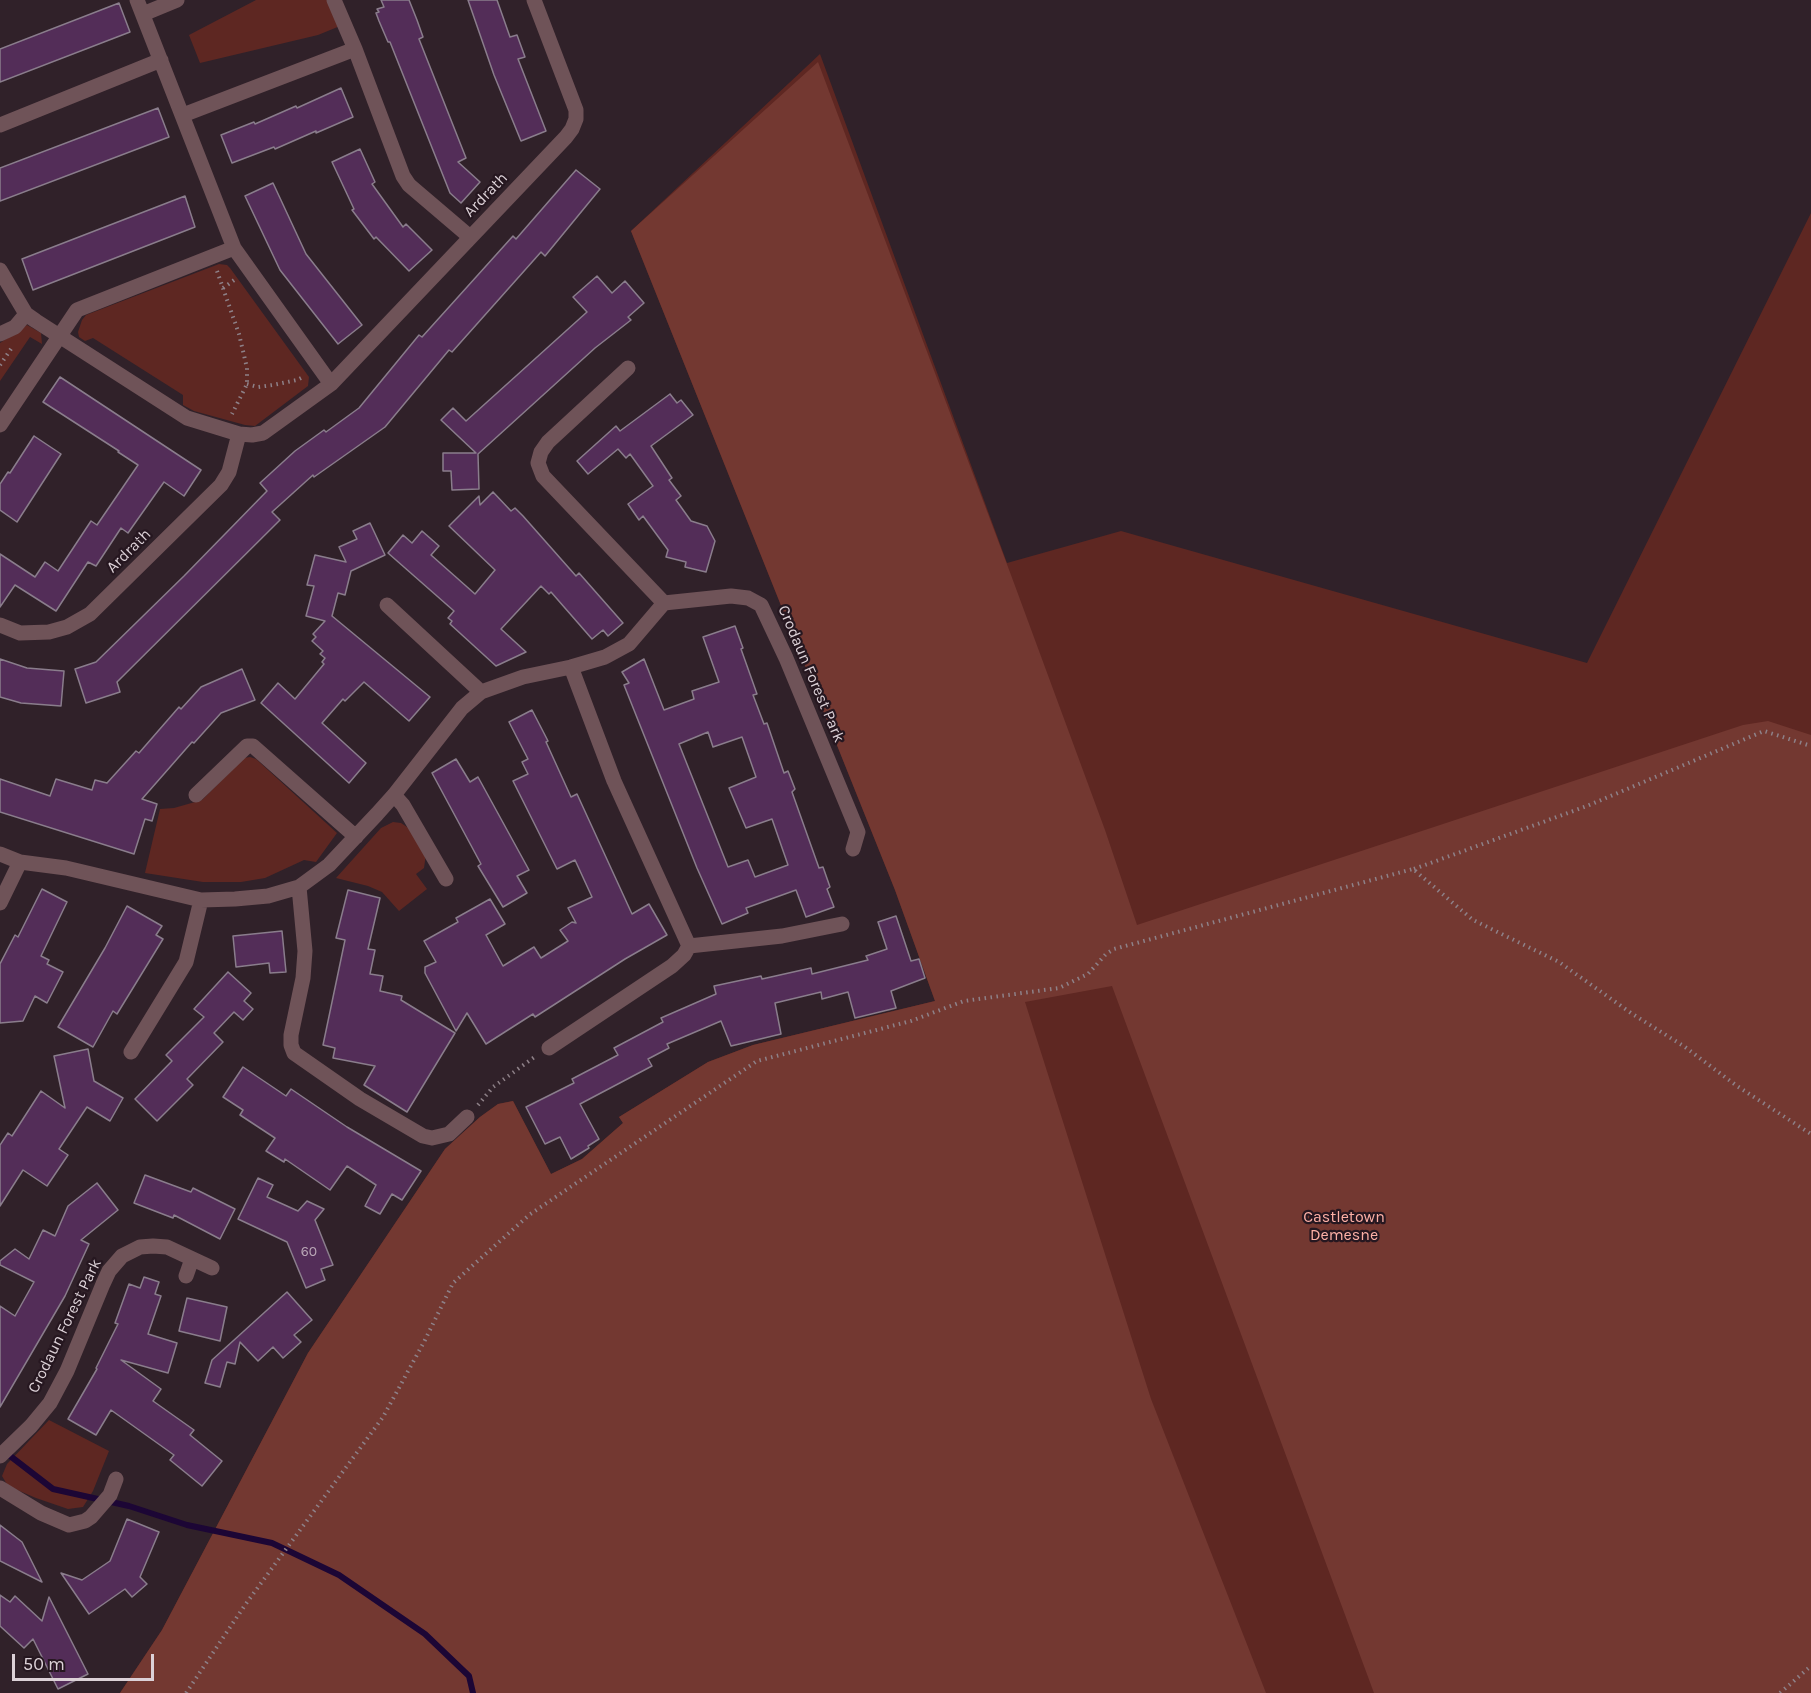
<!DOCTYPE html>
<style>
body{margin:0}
#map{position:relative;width:1811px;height:1693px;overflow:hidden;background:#302129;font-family:Karla,sans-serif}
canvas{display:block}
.scale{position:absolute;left:12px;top:1654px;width:142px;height:27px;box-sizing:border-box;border:3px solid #dcd1d7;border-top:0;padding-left:8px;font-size:18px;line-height:21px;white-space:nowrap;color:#dcd1d7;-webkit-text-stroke:4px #261720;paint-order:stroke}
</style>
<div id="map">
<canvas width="1811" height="1693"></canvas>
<div class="scale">50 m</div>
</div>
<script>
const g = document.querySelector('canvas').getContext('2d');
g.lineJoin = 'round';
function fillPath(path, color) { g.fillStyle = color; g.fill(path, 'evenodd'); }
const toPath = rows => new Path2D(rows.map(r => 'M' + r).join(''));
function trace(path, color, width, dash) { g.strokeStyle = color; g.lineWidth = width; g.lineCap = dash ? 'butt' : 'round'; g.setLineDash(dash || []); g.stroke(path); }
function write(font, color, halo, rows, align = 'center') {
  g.font = font + ' Karla,sans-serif'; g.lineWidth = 4.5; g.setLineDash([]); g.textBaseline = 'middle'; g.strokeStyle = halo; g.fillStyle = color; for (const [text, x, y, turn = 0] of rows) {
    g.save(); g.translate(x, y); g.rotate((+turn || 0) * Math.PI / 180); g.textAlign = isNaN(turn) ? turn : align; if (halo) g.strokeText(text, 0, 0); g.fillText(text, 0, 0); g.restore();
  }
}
fillPath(toPath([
 [256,0,330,0,340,26,318,35,200,63,189,35],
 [820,54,1007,563,1121,531,1587,663,1811,213,1811,1693,120,1693,162,1630,308,1353,445,1149,480,1117,498,1104,513,1101,551,1174,582,1159,623,1123,619,1117,708,1062,753,1045,935,1001,895,890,631,231],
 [219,264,227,265,230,268,309,377,308,386,255,426,245,425,194,411,183,405,183,395,93,338,85,341,79,337,78,332,82,320,86,315],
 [27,325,41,333,42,344,30,337,0,381,0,343],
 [250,757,256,759,337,833,316,862,304,860,265,878,241,882,203,882,145,873,160,809,174,808,202,800,244,758],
 [393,822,401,823,413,831,426,854,424,868,416,874,427,889,399,911,382,892,368,886,336,878,381,828],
 [49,1420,109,1451,93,1491,83,1507,68,1509,36,1498,8,1486,2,1476,7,1464]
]), '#5e2722');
fillPath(toPath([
 [818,62,1011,575,1105,830,1137,925,1743,725,1768,721,1811,735,1811,1693,1374,1693,1112,986,1025,1002,1151,1399,1266,1693,120,1693,162,1630,308,1353,445,1149,480,1117,498,1104,513,1101,551,1174,582,1159,623,1123,619,1117,708,1062,753,1045,935,1001,895,890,631,231]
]), '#733831');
trace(toPath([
 [5,1452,53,1489,129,1506,187,1525,272,1543,339,1575,425,1634,469,1676,473,1693]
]), '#1c0635', 6);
const building = toPath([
 [381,0,409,0,417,20,423,37,419,39,466,158,458,162,480,182,461,203,450,193,390,42,388,42,379,21,376,13,379,12,377,9,384,7,381,0],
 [468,0,497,0,510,37,517,35,525,57,518,59,546,131,521,141,494,75,468,0],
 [119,3,130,32,0,82,0,49,119,3],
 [341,88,353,117,316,133,316,131,275,149,274,147,232,163,221,135,254,122,255,124,296,106,297,108,341,88],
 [158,108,169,137,0,201,0,168,158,108],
 [360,149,375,182,372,184,403,227,406,224,432,250,409,271,376,237,374,239,352,210,354,209,332,162,360,149],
 [576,170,600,189,545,256,541,252,452,352,449,350,385,427,314,477,313,475,272,512,280,520,117,682,120,692,86,703,75,669,96,662,184,576,267,491,260,483,295,451,324,430,326,432,359,408,419,335,422,337,513,236,516,239,576,170],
 [273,183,306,254,362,325,338,344,280,270,245,196,273,183],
 [185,196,195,227,33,290,22,259,185,196],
 [597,276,612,293,625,281,644,303,628,317,631,320,595,348,478,454,479,489,452,490,451,471,443,471,443,453,476,453,441,420,453,408,466,421,587,312,573,297,597,276],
 [60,377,201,470,184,496,164,482,128,533,121,528,96,566,88,562,56,611,15,585,0,607,0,554,35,577,45,562,58,571,91,521,97,525,138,465,118,452,119,451,43,402,60,377],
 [670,394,677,403,681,400,693,415,651,446,672,478,669,480,681,496,676,500,691,521,707,526,715,541,706,572,685,567,686,562,666,557,668,550,643,516,639,520,628,504,653,486,630,454,626,458,618,449,588,474,577,461,616,426,620,431,670,394],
 [34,436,61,454,17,522,0,510,0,484,8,472,10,473,34,436],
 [493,492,511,511,515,508,523,516,576,576,579,573,623,623,608,636,603,630,592,639,551,592,549,594,541,586,501,629,526,652,496,666,450,624,452,621,448,618,454,611,388,553,403,535,412,543,422,531,439,546,431,555,475,594,495,570,449,526,479,496,480,505,493,492],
 [370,523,385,555,351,571,345,595,338,593,332,616,430,697,409,721,364,682,345,701,343,699,322,723,366,763,349,783,261,703,278,683,295,699,324,664,322,662,325,658,320,654,323,651,312,641,316,637,313,634,325,621,306,616,314,586,307,585,315,555,346,562,339,547,357,539,353,531,370,523],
 [735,626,743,648,741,649,757,694,753,695,764,724,767,723,784,773,788,771,795,789,792,792,819,868,823,867,830,887,827,889,834,907,806,917,796,890,746,908,748,913,722,924,697,868,624,685,629,683,622,672,644,659,664,710,694,699,692,691,719,682,703,637,735,626],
 [708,732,713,747,742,737,756,777,729,788,746,828,772,819,788,865,755,877,748,860,728,867,679,744,708,732],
 [0,659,27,668,64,671,61,706,21,703,0,697,0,659],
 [242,669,255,700,221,713,194,743,192,742,142,799,157,804,152,821,145,819,134,854,0,812,0,779,50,796,56,779,92,790,95,780,107,783,136,751,139,753,179,707,181,709,201,687,242,669],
 [532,710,548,741,546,742,571,797,577,794,632,914,649,904,667,935,625,959,535,1017,533,1014,486,1044,467,1013,456,1031,425,973,425,967,436,962,424,941,458,922,456,918,490,899,505,924,486,935,503,966,534,947,541,958,568,941,560,930,572,922,576,923,568,908,592,897,575,860,557,869,513,781,528,774,522,762,528,759,509,722,532,710],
 [456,759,470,782,478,777,529,870,517,876,527,893,503,907,478,866,481,864,432,773,456,759],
 [42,889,67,902,41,956,49,960,47,964,63,972,47,1003,35,996,23,1021,0,1023,0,964,15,935,18,937,42,889],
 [348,890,380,898,368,949,375,950,370,974,383,976,380,991,402,996,401,1000,455,1033,407,1112,364,1085,375,1066,333,1058,335,1048,323,1045,345,940,336,938,348,890],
 [127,906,162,926,156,935,163,939,117,1014,113,1011,93,1047,58,1027,105,948,127,906],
 [896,916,911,961,919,959,925,978,891,991,896,1008,855,1018,848,992,822,999,821,992,775,1003,781,1034,731,1046,721,1021,667,1044,669,1048,648,1059,652,1066,580,1104,599,1139,588,1146,589,1148,571,1159,560,1137,545,1144,526,1107,574,1083,572,1079,618,1055,614,1048,663,1022,661,1018,716,994,714,986,761,976,762,979,811,968,812,974,868,960,866,956,887,949,878,922,896,916],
 [282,931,286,972,270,973,269,963,236,967,233,936,282,931],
 [228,972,251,993,244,1001,253,1009,243,1020,234,1012,214,1033,223,1042,187,1079,193,1085,157,1121,135,1099,172,1061,166,1055,204,1017,194,1009,228,972],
 [88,1049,94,1081,123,1098,110,1121,87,1107,59,1149,68,1155,47,1186,23,1170,0,1206,0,1145,8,1133,12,1136,41,1091,65,1108,54,1056,88,1049],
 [243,1067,286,1096,291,1089,347,1127,421,1171,402,1200,392,1194,380,1214,365,1206,376,1185,347,1166,330,1190,285,1159,284,1162,266,1151,275,1138,240,1115,243,1110,223,1097,243,1067],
 [145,1175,191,1192,193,1188,235,1209,220,1239,174,1215,173,1218,134,1203,145,1175],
 [258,1178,273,1185,267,1197,298,1211,307,1201,324,1209,315,1220,333,1265,321,1269,325,1280,306,1288,287,1242,238,1219,258,1178],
 [97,1183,118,1210,81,1240,89,1244,65,1296,0,1407,0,1306,15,1316,34,1282,0,1265,0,1261,15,1249,29,1259,43,1230,55,1236,68,1206,97,1183],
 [144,1277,159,1282,155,1294,161,1296,148,1334,177,1343,168,1373,121,1360,161,1389,153,1401,194,1430,190,1435,222,1461,202,1486,170,1460,174,1455,111,1410,96,1435,68,1419,97,1369,96,1368,118,1324,115,1323,129,1284,140,1288,144,1277],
 [287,1292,312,1320,294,1335,301,1342,283,1358,273,1347,258,1361,240,1342,235,1364,227,1362,220,1387,205,1383,212,1360,287,1292],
 [187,1298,227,1307,220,1341,179,1331,187,1298],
 [127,1519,159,1532,140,1577,147,1584,132,1597,125,1589,89,1614,61,1573,82,1580,110,1561,127,1519],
 [0,1525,22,1542,42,1582,0,1561,0,1525],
 [0,1595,10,1602,15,1596,42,1621,49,1597,88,1674,58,1689,33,1639,24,1648,0,1626,0,1595]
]);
fillPath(building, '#532d58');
trace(building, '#8a7d8c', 1.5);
trace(toPath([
 [217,271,239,334,247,368,247,384,232,414],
 [223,288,237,278],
 [0,365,13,346],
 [247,384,258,387,273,385,297,380,305,376],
 [1414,869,1587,806,1764,731,1811,746],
 [478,1105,493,1087,536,1056],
 [186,1693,245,1605,383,1417,424,1342,453,1283,529,1215,757,1061,911,1021,964,1001,1059,988,1088,974,1106,954,1114,949,1413,869,1473,920,1559,962,1631,1013,1685,1047,1737,1086,1811,1134],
 [1780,1693,1811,1666]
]), '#8e8188', 4, [1.5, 4.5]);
trace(toPath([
 [137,0,234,248,331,384],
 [334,0,355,49,403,176,409,185,470,237],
 [143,14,177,0],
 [183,115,355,49],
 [0,125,161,60],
 [0,270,26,314,36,321,187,418,239,434],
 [0,334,15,327,26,314],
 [628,368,548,442,541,452,538,463,543,476,664,603],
 [0,425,77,310,234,248],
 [387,605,481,692],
 [0,625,20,633,49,632,67,627,90,614,221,485,229,472,239,434,252,435,263,433,331,384,566,137,572,129,576,119,576,110,534,0],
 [571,667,614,781,689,946],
 [196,795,247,746,253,746,356,837],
 [394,795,403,805,446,879],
 [0,854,20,862,66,868,201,900,235,899,268,896,299,887,329,865,377,814,394,795,462,708,481,692,523,677,571,667,605,657,629,644,664,603,731,596,748,598,761,605,786,658,858,832,853,849],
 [299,887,305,951,303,978,291,1035,291,1045,294,1053,360,1099,423,1136,432,1138,449,1134,467,1117],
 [0,903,20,862],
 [549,1048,672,966,684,955,689,946,782,936,842,924],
 [131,1052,186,962,201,900],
 [186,1276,192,1259],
 [0,1456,31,1426,50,1403,67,1371,103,1284,109,1271,122,1256,140,1247,153,1246,167,1247,212,1268],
 [0,1488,41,1513,69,1525,85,1521,91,1517,110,1495,116,1479]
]), '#6f5358', 15);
write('14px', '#baa8b7', null, [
 ["60",309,1252]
]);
write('16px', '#dcd1d7', '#261720', [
 ["Ardrath",486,195,-46],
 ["Ardrath",129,551,-45],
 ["Crodaun Forest Park",811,674,67],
 ["Crodaun Forest Park",65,1326,-64]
]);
write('16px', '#fdb0a6', '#261720', [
 ["Castletown",1344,1217],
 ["Demesne",1344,1235]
]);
</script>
